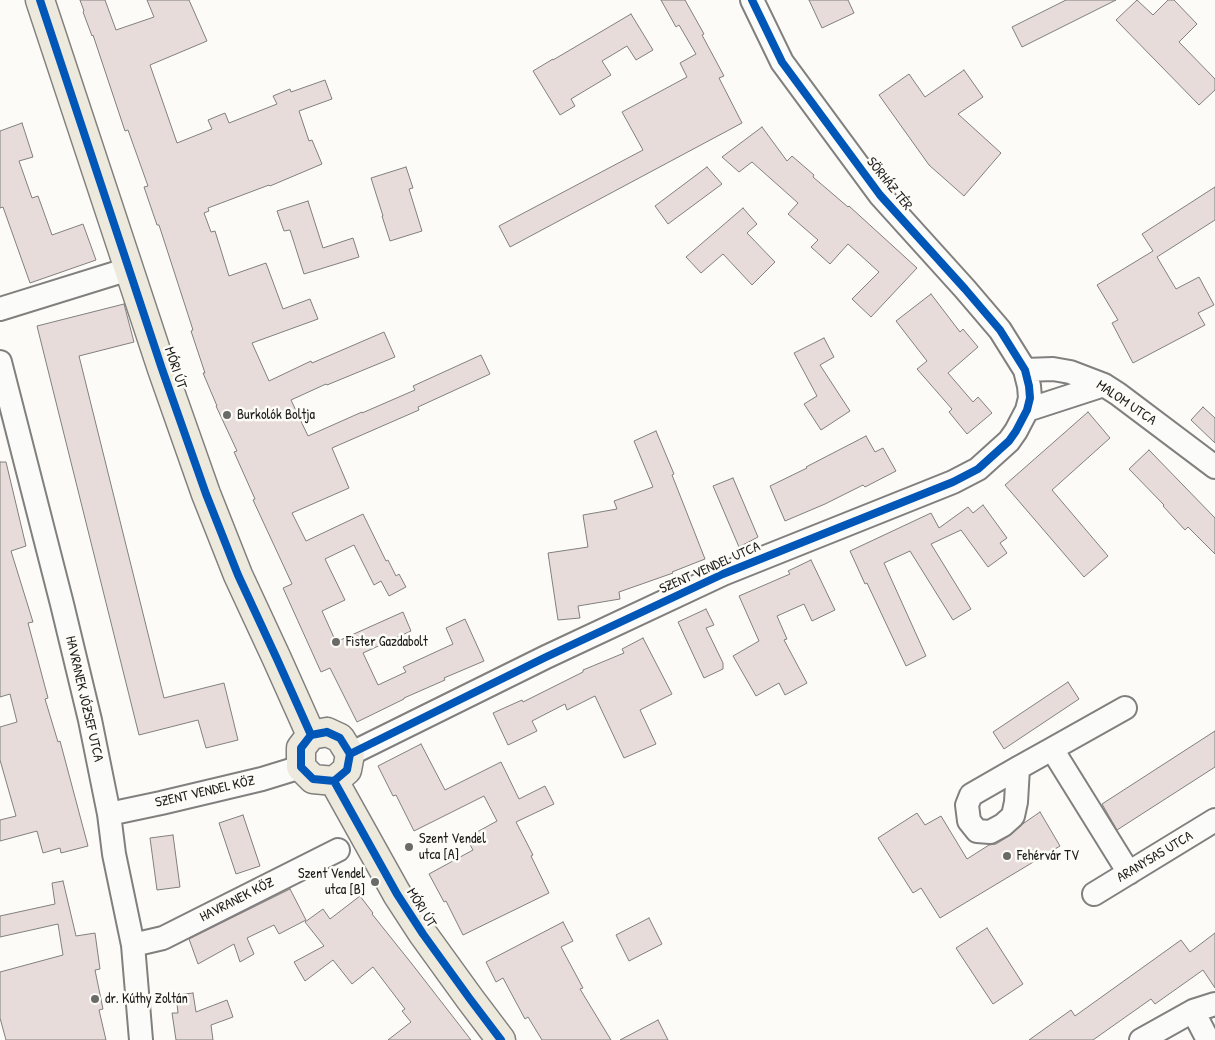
<!DOCTYPE html>
<meta charset="utf-8">
<style>
body{margin:0}
canvas{display:block;background:#fcfbf8}
</style>
<canvas width="1215" height="1040"></canvas>
<script>
const g = document.querySelector('canvas').getContext('2d');
g.lineJoin = 'round';
function fillPath(path, color) { g.fillStyle = color; g.fill(path, 'evenodd'); }
const toPath = rows => new Path2D(rows.map(r => 'M' + r).join(''));
function trace(path, color, width, dash) { g.strokeStyle = color; g.lineWidth = width; g.lineCap = dash ? 'butt' : 'round'; g.setLineDash(dash || []); g.stroke(path); }
function write(font, color, halo, rows, align = 'center') {
  g.font = font + ' "Patrick Hand",sans-serif'; g.lineWidth = 5; g.setLineDash([]); g.textBaseline = 'middle'; g.strokeStyle = halo; g.fillStyle = color; for (const [text, x, y, turn = 0] of rows) {
    g.save(); g.translate(x, y); g.rotate((+turn || 0) * Math.PI / 180); g.textAlign = isNaN(turn) ? turn : align; if (halo) g.strokeText(text, 0, 0); g.fillText(text, 0, 0); g.restore();
  }
}
const building = toPath([
 [80,0,105,0,116,30,154,17,147,0,189,0,207,41,150,65,177,143,212,129,208,120,225,113,229,123,277,104,273,96,290,89,291,92,325,80,332,99,299,111,309,141,312,140,322,164,270,186,269,185,208,208,209,211,204,213,211,232,215,231,229,276,266,263,283,309,310,299,318,319,252,343,269,381,311,361,312,363,384,332,395,357,327,385,326,384,291,400,308,436,362,412,362,413,415,390,413,386,481,355,490,374,418,407,419,410,332,448,349,488,292,513,306,541,363,514,386,561,388,560,396,576,399,574,406,587,389,596,381,581,374,585,354,545,325,559,345,600,322,611,336,642,403,612,411,631,363,653,378,685,406,672,403,667,453,644,446,628,465,619,484,661,444,678,445,680,404,698,404,699,357,722,330,668,321,672,283,588,292,584,253,500,255,499,234,452,237,451,216,406,217,406,203,373,205,373,191,331,193,330,159,225,157,225,144,187,148,186,128,130,125,131,93,35,92,36,83,12,84,11,80,0],
 [661,0,685,0,704,34,702,35,724,76,719,78,742,123,510,247,499,226,643,150,622,112,687,77,680,63,696,54,679,25,676,27,661,0],
 [809,0,848,0,854,13,822,28,809,0],
 [1066,0,1116,0,1022,47,1012,27,1066,0],
 [1137,0,1153,15,1168,0,1174,0,1197,24,1179,42,1215,79,1215,90,1199,105,1116,20,1137,0],
 [631,14,653,50,636,60,627,46,602,61,611,75,571,99,575,106,560,115,533,71,553,59,553,60,631,14],
 [964,70,983,97,958,114,1001,153,964,196,929,165,879,95,909,74,925,97,964,70],
 [22,123,33,157,19,161,32,198,38,196,52,235,83,224,96,260,30,283,3,207,0,208,0,131,22,123],
 [762,127,787,161,792,156,814,175,813,177,848,207,849,206,917,268,871,317,852,299,879,272,848,244,830,264,811,247,818,240,788,214,798,203,752,162,739,172,722,157,762,127],
 [406,167,413,188,409,189,422,231,390,241,382,216,383,216,371,178,406,167],
 [707,167,722,184,668,224,655,206,707,167],
 [1215,187,1215,220,1157,257,1176,289,1199,277,1214,305,1198,313,1205,325,1133,363,1112,323,1118,320,1097,285,1153,251,1142,234,1215,187],
 [308,201,323,248,353,238,359,257,304,274,290,230,284,231,277,211,308,201],
 [743,208,757,224,747,233,775,262,752,285,723,254,701,273,686,257,743,208],
 [931,294,960,332,963,329,978,347,948,373,973,402,978,397,992,413,967,434,949,412,952,409,917,369,927,361,896,321,931,294],
 [124,304,134,342,79,356,164,698,224,683,238,740,206,748,198,720,139,735,37,326,124,304],
 [824,338,834,357,820,365,850,411,821,430,804,404,817,396,794,353,824,338],
 [1203,407,1215,418,1215,443,1191,420,1203,407],
 [1088,412,1110,438,1052,490,1108,556,1084,577,1005,485,1088,412],
 [656,431,674,474,672,475,705,559,672,572,673,573,619,592,620,599,578,606,580,618,558,620,548,553,588,547,583,515,617,509,614,501,653,487,634,441,656,431],
 [866,436,875,452,883,448,896,471,865,487,863,485,825,504,785,521,770,486,807,468,806,467,866,436],
 [1149,450,1215,518,1215,554,1188,527,1185,530,1163,506,1164,505,1129,469,1149,450],
 [0,462,6,462,26,546,11,551,33,622,28,623,48,698,45,699,58,742,60,741,88,846,61,853,60,848,43,853,37,831,0,841,0,820,16,816,0,760,0,727,17,722,10,694,0,697,0,462],
 [733,478,758,537,739,547,713,486,733,478],
 [983,505,1007,538,1000,543,1007,553,988,567,961,530,931,544,971,609,953,620,910,551,884,563,926,656,906,666,867,583,865,584,850,551,931,513,939,528,968,507,973,513,983,505],
 [811,560,835,610,812,621,804,604,777,616,787,639,784,640,807,683,785,695,779,683,756,696,733,656,759,641,739,596,790,574,788,571,811,560],
 [706,609,714,625,706,628,723,663,723,669,704,678,678,622,706,609],
 [643,638,672,694,640,710,656,744,624,758,595,696,567,710,565,704,532,721,537,731,508,745,493,713,522,700,523,702,583,672,583,670,624,653,622,649,643,638],
 [1068,682,1079,699,1004,749,993,732,1068,682],
 [1215,731,1215,767,1117,830,1102,804,1215,731],
 [421,744,445,790,501,762,519,799,545,786,554,804,516,822,533,855,531,856,549,893,463,935,446,901,444,902,429,874,473,850,466,838,497,821,484,796,414,831,396,795,393,796,378,766,421,744],
 [1040,812,1060,846,940,918,921,888,913,893,878,838,917,813,925,825,941,816,967,859,989,845,996,844,1009,836,1024,823,1040,812],
 [243,815,260,866,236,874,219,823,243,815],
 [173,835,180,887,157,890,150,838,173,835],
 [63,881,76,936,95,933,100,969,95,970,103,1009,99,1010,106,1040,6,1040,0,1018,0,972,63,955,58,924,0,937,0,916,55,904,52,883,63,881],
 [290,889,306,920,279,934,274,925,247,938,254,954,240,962,234,944,198,964,189,939,290,889],
 [360,896,373,913,372,914,412,964,471,1040,388,1040,411,1022,402,1011,405,1009,373,967,352,984,333,960,305,981,294,962,324,946,305,922,323,909,330,919,360,896],
 [649,918,662,944,629,961,616,935,649,918],
 [563,922,573,941,561,947,583,988,580,989,611,1040,542,1040,528,1017,525,1019,503,978,496,982,486,962,563,922],
 [987,928,1023,984,993,1004,956,948,987,928],
 [1215,933,1215,988,1203,970,1155,1004,1151,999,1093,1040,1029,1040,1071,1010,1075,1016,1181,940,1190,952,1215,933],
 [193,993,196,1012,227,1000,233,1017,211,1025,213,1040,176,1040,172,1013,178,1013,176,995,193,993],
 [658,1020,668,1040,620,1040,658,1020]
]);
fillPath(building, '#e7dcd9');
trace(building, '#81807f', 1);
const minor = toPath([
 [0,309,129,269],
 [0,362,62,604,90,720,109,814,114,854,133,945,141,1040],
 [1025,370,1053,369,1070,372,1104,385,1118,394,1215,467],
 [1027,410,1104,385],
 [1052,749,1129,873],
 [350,754,546,657,723,574,953,482,978,469,1009,441,1016,431,1027,410,1030,398,1029,386,1025,370,1000,330,965,289,880,195,782,62,752,0],
 [1018,768,1016,802,1013,816,1003,825,990,832,977,831,969,821,967,805,971,795,1018,768,1052,749,1125,708],
 [109,814,161,803,262,779,301,767],
 [1094,894,1215,820],
 [133,945,163,938,338,850],
 [1193,1011,1208,1040],
 [1141,1040,1193,1011,1215,1004]
]);
const major = toPath([
 [40,0,162,369,206,494,238,575,277,659,311,735],
 [327,732,340,738,350,754,347,770,334,781,313,779,301,767,301,748,311,735,327,732],
 [334,781,397,894,423,934,470,999,501,1040]
]);
trace(minor, '#81807f', 26);
trace(major, '#81807f', 31);
trace(minor, '#fbfbf9', 22);
trace(major, '#edeadd', 28);
trace(toPath([
 [40,0,162,369,206,494,238,575,277,659,311,735],
 [327,732,340,738,350,754,347,770,334,781,313,779,301,767,301,748,311,735,327,732],
 [350,754,546,657,723,574,953,482,978,469,1009,441,1016,431,1027,410,1030,398,1029,386,1025,370,1000,330,965,289,880,195,782,62,752,0],
 [334,781,397,894,423,934,470,999,501,1040]
]), '#0057b8', 8);
for (const [x, y, r, color] of [
 [227,415,5,"#6a6a69"],
 [336,642,5,"#6a6a69"],
 [409,847,5,"#6a6a69"],
 [1007,856,5,"#6a6a69"],
 [375,882,5,"#6a6a69"],
 [95,999,5,"#6a6a69"]
]) { const dot = new Path2D(); dot.arc(x, y, r, 0, 2 * Math.PI); g.fillStyle = color; g.fill(dot); trace(dot, '#fdfcf7', 2); }
write('14px', '#1c1c1c', '#fdfcf7', [
 ["SÖRHÁZ TÉR",889,184,51],
 ["MÓRI ÚT",175,368,71],
 ["MALOM UTCA",1126,403,34],
 ["SZENT VENDEL UTCA",710,568,-24],
 ["HAVRANEK JÓZSEF UTCA",84,699,77],
 ["SZENT VENDEL KÖZ",205,792,-13],
 ["ARANYSAS UTCA",1155,857,-31],
 ["HAVRANEK KÖZ",237,900,-27],
 ["MÓRI ÚT",421,908,58]
]);
write('14px', '#1c1c1c', '#fdfcf7', [
 ["Burkolók Boltja",237,415],
 ["Fister Gazdabolt",346,642],
 ["Szent Vendel",419,839],
 ["utca [A]",419,855],
 ["Fehérvár TV",1017,856],
 ["Szent Vendel",365,874,"right"],
 ["utca [B]",365,890,"right"],
 ["dr. Kúthy Zoltán",105,999]
], 'left');
</script>
